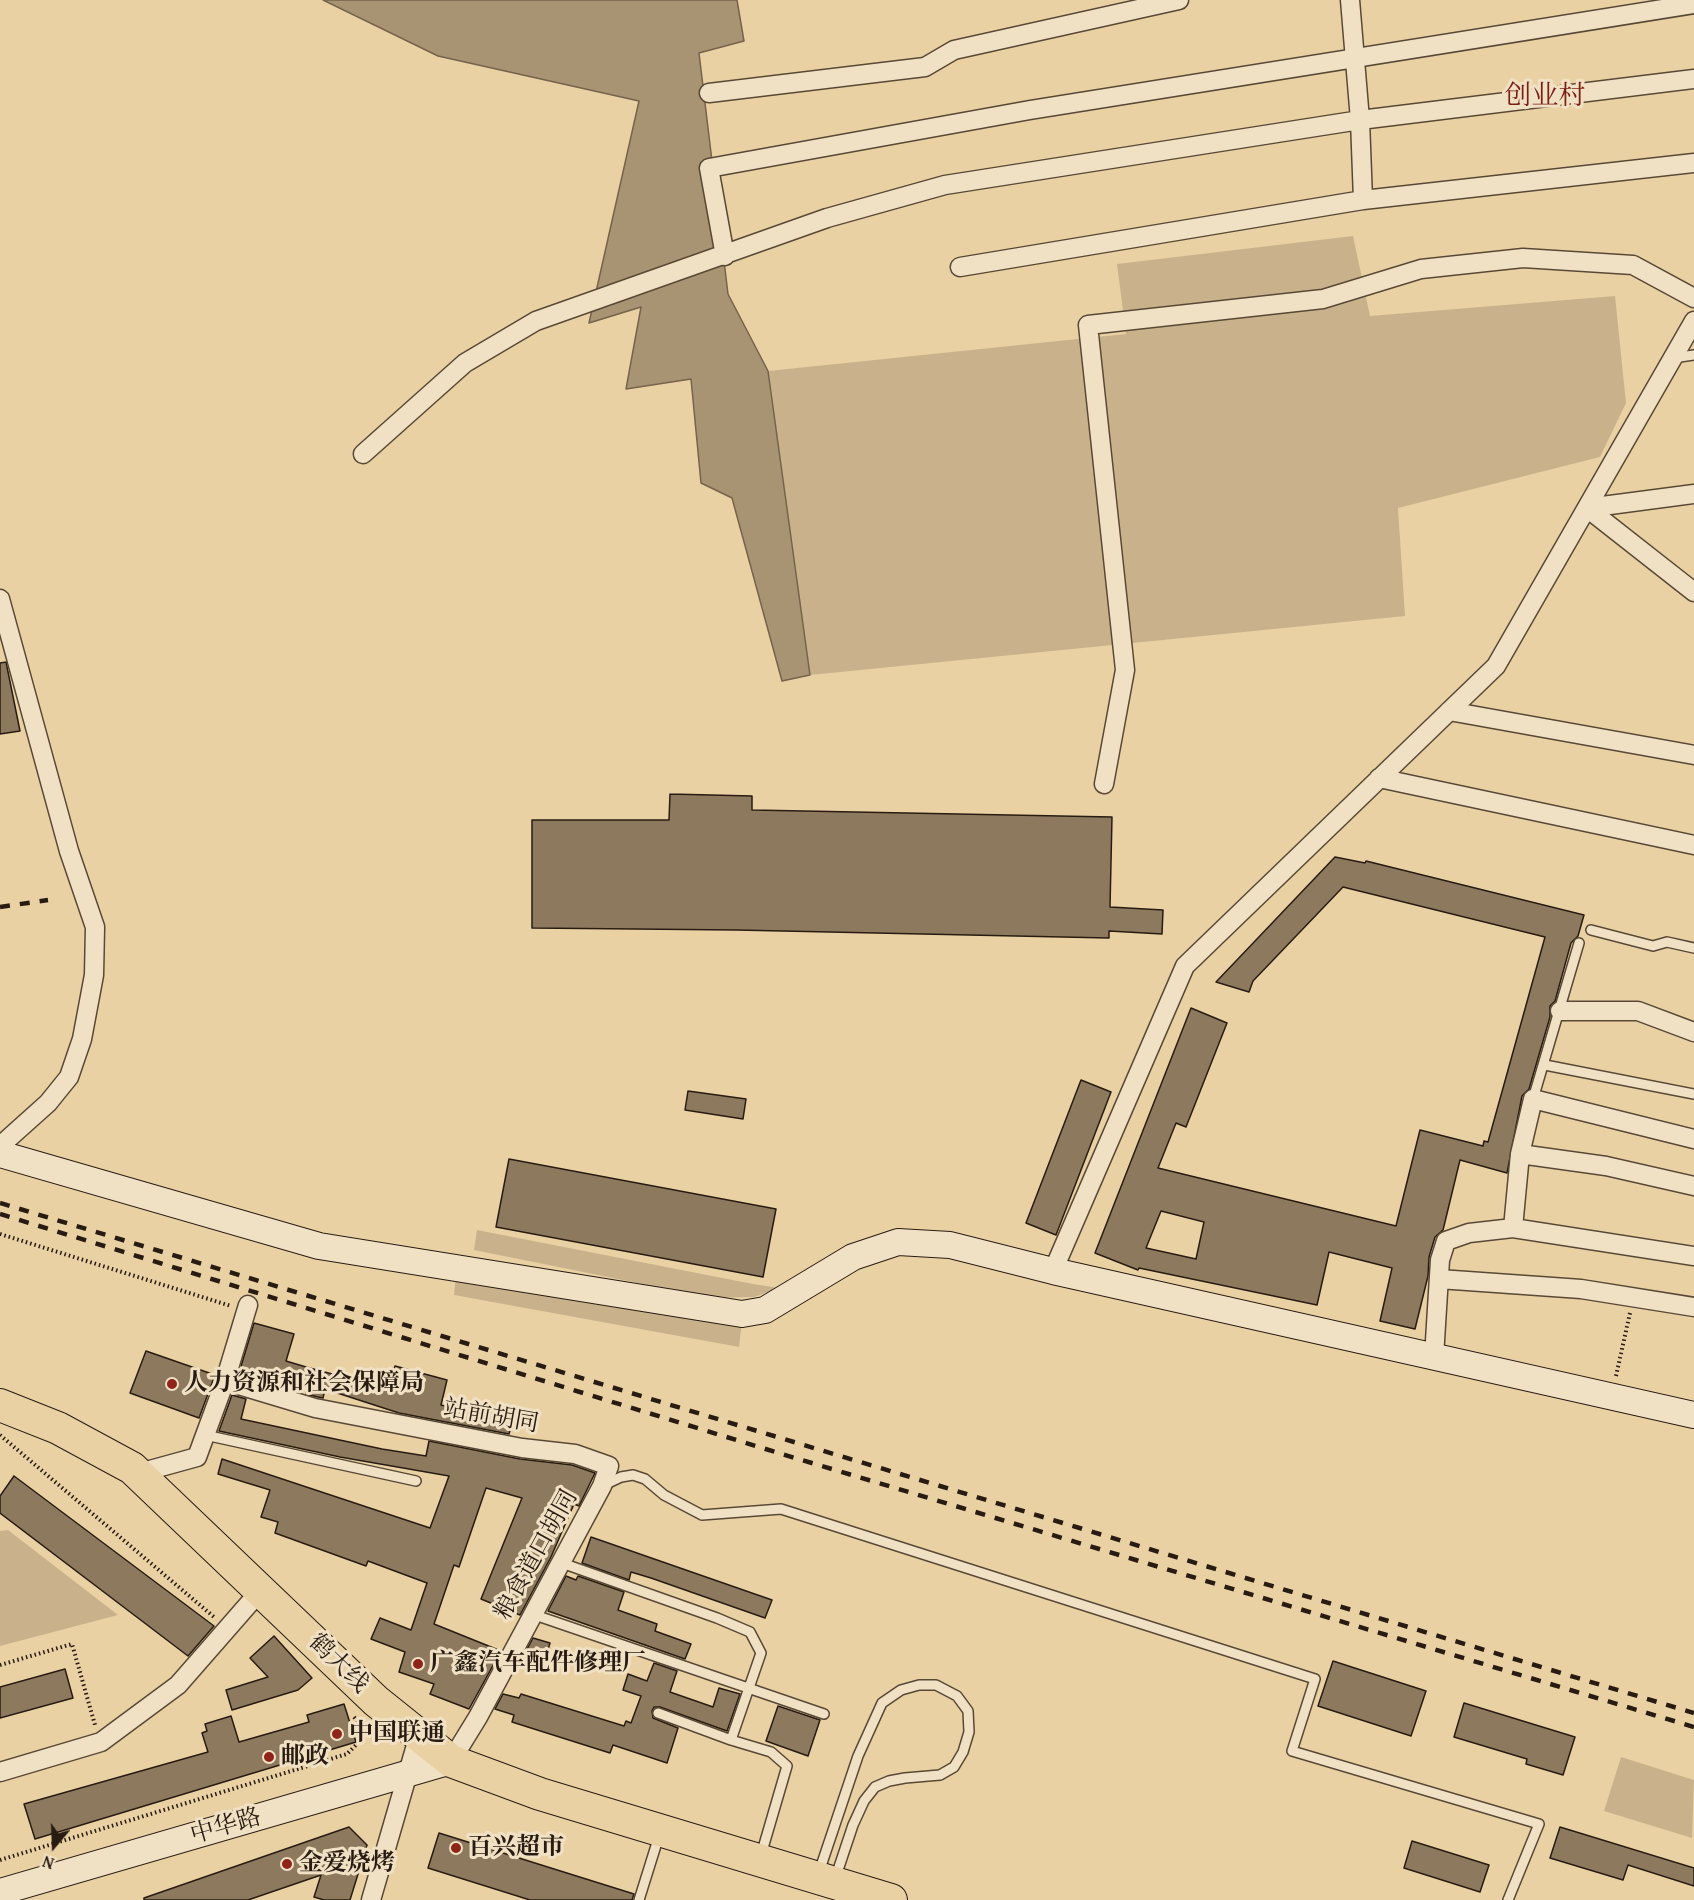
<!DOCTYPE html>
<meta charset="utf-8">
<style>
body{margin:0}
#map{position:relative;width:1694px;height:1900px;overflow:hidden;background:#ead1a4;font-family:"Gentium Book Plus",serif}
canvas{display:block}
.north{position:absolute;left:24px;top:1816px;width:60px;height:60px;-webkit-text-stroke:4px #f1e1c4;paint-order:stroke;rotate:199deg;font-size:16px;font-weight:700;line-height:24px;text-align:center;color:#281c12}
.north::after{content:'';display:block;margin:auto;width:21px;height:27px;background:#281c12;clip-path:polygon(50% 0,100% 100%,50% 72%,0 100%)}
</style>
<div id="map">
<canvas width="1694" height="1900"></canvas>
<div class="north">N</div>
</div>
<script>
const g = document.querySelector('canvas').getContext('2d');
g.lineJoin = 'round';
function fillPath(path, color) { g.fillStyle = color; g.fill(path, 'evenodd'); }
const toPath = rows => new Path2D(rows.map(r => 'M' + r).join(''));
function trace(path, color, width, dash) { g.strokeStyle = color; g.lineWidth = width; g.lineCap = dash ? 'butt' : 'round'; g.setLineDash(dash || []); g.stroke(path); }
function write(font, color, halo, rows, align = 'center') {
  g.font = font + ' "Gentium Book Plus","Noto Serif SC",serif'; g.lineWidth = 6; g.setLineDash([]); g.textBaseline = 'middle'; g.strokeStyle = halo; g.fillStyle = color; for (const [text, x, y, turn = 0] of rows) {
    g.save(); g.translate(x, y); g.rotate((+turn || 0) * Math.PI / 180); g.textAlign = isNaN(turn) ? turn : align; if (halo) g.strokeText(text, 0, 0); g.fillText(text, 0, 0); g.restore();
  }
}
fillPath(toPath([
 [1353,236,1370,316,1615,296,1626,403,1600,457,1398,508,1405,616,810,675,768,371,1126,334,1117,264],
 [477,1230,753,1284,779,1288,754,1297,712,1298,474,1250],
 [456,1274,742,1321,739,1347,454,1295],
 [8,1530,118,1615,0,1646,0,1531],
 [1621,1757,1694,1780,1692,1838,1604,1811]
]), '#c9b28b');
const water = toPath([
 [323,0,737,0,744,41,699,53,728,294,768,371,810,675,782,681,732,498,701,483,691,379,626,389,641,307,589,323,639,101,438,56,323,0]
]);
fillPath(water, '#a89372');
trace(water, '#75634c', 1.5);
const building = toPath([
 [6,662,20,731,0,734,0,663,6,662],
 [670,794,752,796,752,810,1112,817,1110,907,1163,910,1162,934,1109,931,1109,938,736,930,532,928,532,820,669,820,670,794],
 [1335,857,1365,863,1366,861,1584,915,1578,936,1571,943,1555,1001,1550,1006,1550,1017,1529,1089,1522,1096,1507,1173,1460,1160,1443,1230,1435,1237,1429,1257,1428,1276,1415,1329,1380,1321,1392,1268,1329,1252,1317,1305,1139,1268,1138,1270,1095,1253,1191,1008,1227,1023,1186,1127,1176,1123,1158,1168,1396,1226,1420,1130,1483,1146,1484,1141,1488,1142,1545,937,1343,887,1253,981,1249,992,1216,982,1335,857],
 [1161,1211,1204,1222,1196,1259,1146,1248,1161,1211],
 [1081,1080,1111,1092,1056,1235,1026,1223,1081,1080],
 [688,1091,746,1099,743,1119,685,1110,688,1091],
 [509,1159,776,1209,763,1277,496,1227,509,1159],
 [254,1323,294,1334,286,1361,306,1367,388,1389,395,1366,447,1380,441,1405,473,1413,474,1408,514,1416,509,1434,399,1413,325,1389,323,1398,318,1397,306,1394,308,1387,254,1372,252,1377,239,1373,254,1323],
 [146,1351,215,1375,199,1418,130,1393,146,1351],
 [232,1395,246,1399,241,1419,382,1449,426,1456,429,1441,520,1459,572,1465,595,1473,579,1506,574,1504,551,1557,520,1615,481,1599,522,1498,486,1488,459,1567,454,1565,434,1624,501,1651,469,1709,430,1694,434,1684,399,1672,405,1652,371,1639,380,1618,411,1630,427,1583,368,1561,366,1566,275,1533,278,1522,261,1517,270,1490,218,1474,222,1459,430,1528,449,1476,340,1457,219,1431,232,1395],
 [14,1476,214,1626,188,1656,0,1513,0,1496,14,1476],
 [591,1537,772,1600,765,1618,651,1578,631,1572,629,1580,582,1563,591,1537],
 [566,1576,576,1580,578,1576,624,1592,618,1610,657,1624,655,1631,691,1644,685,1659,548,1611,566,1576],
 [274,1636,312,1678,298,1690,232,1710,226,1690,268,1677,250,1658,274,1636],
 [533,1638,550,1643,545,1660,525,1653,533,1638],
 [1333,1661,1426,1691,1411,1736,1318,1706,1333,1661],
 [654,1663,677,1671,670,1692,713,1707,719,1688,740,1694,727,1731,660,1707,654,1707,652,1711,653,1718,678,1728,667,1763,613,1745,610,1753,512,1722,514,1715,495,1709,503,1694,519,1698,521,1694,624,1726,626,1721,631,1723,641,1696,623,1690,628,1674,647,1681,654,1663],
 [65,1669,73,1698,0,1718,0,1687,65,1669],
 [1464,1703,1575,1737,1563,1775,1526,1764,1527,1759,1454,1737,1464,1703],
 [344,1704,356,1742,35,1839,24,1804,208,1752,202,1733,207,1731,205,1724,231,1716,239,1742,309,1722,307,1715,344,1704],
 [778,1706,820,1720,808,1756,766,1741,778,1706],
 [349,1827,367,1845,350,1900,324,1900,314,1897,321,1875,248,1900,144,1900,144,1898,349,1827],
 [1560,1827,1694,1868,1694,1886,1628,1865,1623,1880,1550,1858,1560,1827],
 [439,1833,634,1894,632,1900,530,1900,428,1868,439,1833],
 [1412,1841,1489,1865,1480,1892,1404,1868,1412,1841]
]);
fillPath(building, '#8d7a5e');
trace(building, '#281c12', 1.5);
const lane = toPath([
 [1673,358,1694,355],
 [1591,930,1653,946,1667,942,1694,948],
 [1545,1065,1694,1094],
 [1533,1099,1579,943],
 [205,1435,416,1481],
 [604,1485,621,1477,633,1475,645,1479,664,1495,702,1515,781,1509,1315,1679,1292,1751,1539,1824,1508,1900],
 [559,1562,717,1618,750,1632,761,1653,731,1740,771,1752,787,1766,761,1855],
 [532,1614,824,1714],
 [658,1713,731,1740],
 [819,1872,858,1756,882,1703,901,1690,919,1685,936,1685,957,1696,968,1711,969,1732,963,1752,954,1767,940,1775,905,1778,889,1781,875,1787,864,1801,853,1825,835,1879],
 [639,1900,659,1836]
]);
const street = toPath([
 [709,93,925,67,954,50,1179,0],
 [1363,200,1694,163],
 [725,256,709,168,1030,110,1694,4],
 [960,267,1363,200,1360,120,1350,0],
 [363,454,465,363,536,321,827,218,945,185,1360,120,1694,79],
 [1587,508,1694,592],
 [1587,508,1694,494],
 [0,599,69,851,95,927,94,975,82,1039,69,1077,48,1103,0,1146],
 [1449,711,1694,755],
 [1379,778,1694,845],
 [1104,784,1125,670,1088,325,1323,299,1421,269,1523,258,1633,265,1694,298],
 [1560,1011,1638,1011,1694,1032],
 [1520,1154,1606,1166,1694,1186],
 [1513,1228,1694,1256],
 [1053,1271,1185,966,1496,666,1694,321],
 [1439,1279,1581,1289,1694,1307],
 [1434,1357,1440,1260,1446,1241,1469,1233,1513,1228,1520,1154,1533,1099,1694,1139],
 [225,1381,315,1408,522,1448,575,1454,609,1466,602,1486,478,1717,451,1761],
 [139,1473,197,1457,225,1381,248,1305],
 [0,1772,101,1742,178,1685,261,1590],
 [371,1900,419,1735]
]);
const secondary = toPath([
 [0,1154,319,1246,742,1314,765,1310,853,1257,898,1242,950,1245,1053,1271,1694,1415],
 [0,1892,451,1761]
]);
const highway = toPath([
 [0,1405,58,1428,132,1468,376,1701,451,1761,540,1794,891,1900]
]);
trace(lane, '#584936', 12);
trace(street, '#584936', 21);
trace(secondary, '#281c12', 28);
trace(highway, '#281c12', 34);
trace(toPath([
 [0,1234,231,1306],
 [1616,1376,1630,1313],
 [0,1435,214,1617],
 [0,1665,72,1644,95,1725],
 [0,1860,347,1754,359,1742,359,1723,354,1717]
]), '#281c12', 4, [1.5, 3]);
trace(lane, '#f1e1c4', 9);
trace(street, '#f1e1c4', 18);
trace(secondary, '#f1e1c4', 26);
trace(highway, '#ead1a4', 32);
trace(toPath([
 [0,907,48,900],
 [0,1203,1694,1713],
 [0,1214,795,1458,1694,1727]
]), '#281c12', 4.5, [10, 10]);
for (const [x, y, r, color] of [
 [172,1384,6,"#8f2418"],
 [418,1664,6,"#8f2418"],
 [337,1734,6,"#8f2418"],
 [269,1757,6,"#8f2418"],
 [456,1848,6,"#8f2418"],
 [287,1864,6,"#8f2418"]
]) { const dot = new Path2D(); dot.arc(x, y, r, 0, 2 * Math.PI); g.fillStyle = color; g.fill(dot); trace(dot, '#f1e1c4', 2); }
write('bold 24px', '#281c12', '#f1e1c4', [
 ["人力资源和社会保障局",184,1384],
 ["广鑫汽车配件修理厂",430,1664],
 ["中国联通",349,1734],
 ["邮政",281,1757],
 ["百兴超市",468,1848],
 ["金爱烧烤",299,1864]
], 'left');
write('24px', '#281c12', '#f1e1c4', [
 ["站前胡同",491,1417,10],
 ["粮食道口胡同",537,1555,-61],
 ["鹤大线",338,1664,44],
 ["中华路",226,1827,-16]
]);
write('27px', '#7a1f14', '#f1e1c4', [
 ["创业村",1545,97]
]);
</script>
